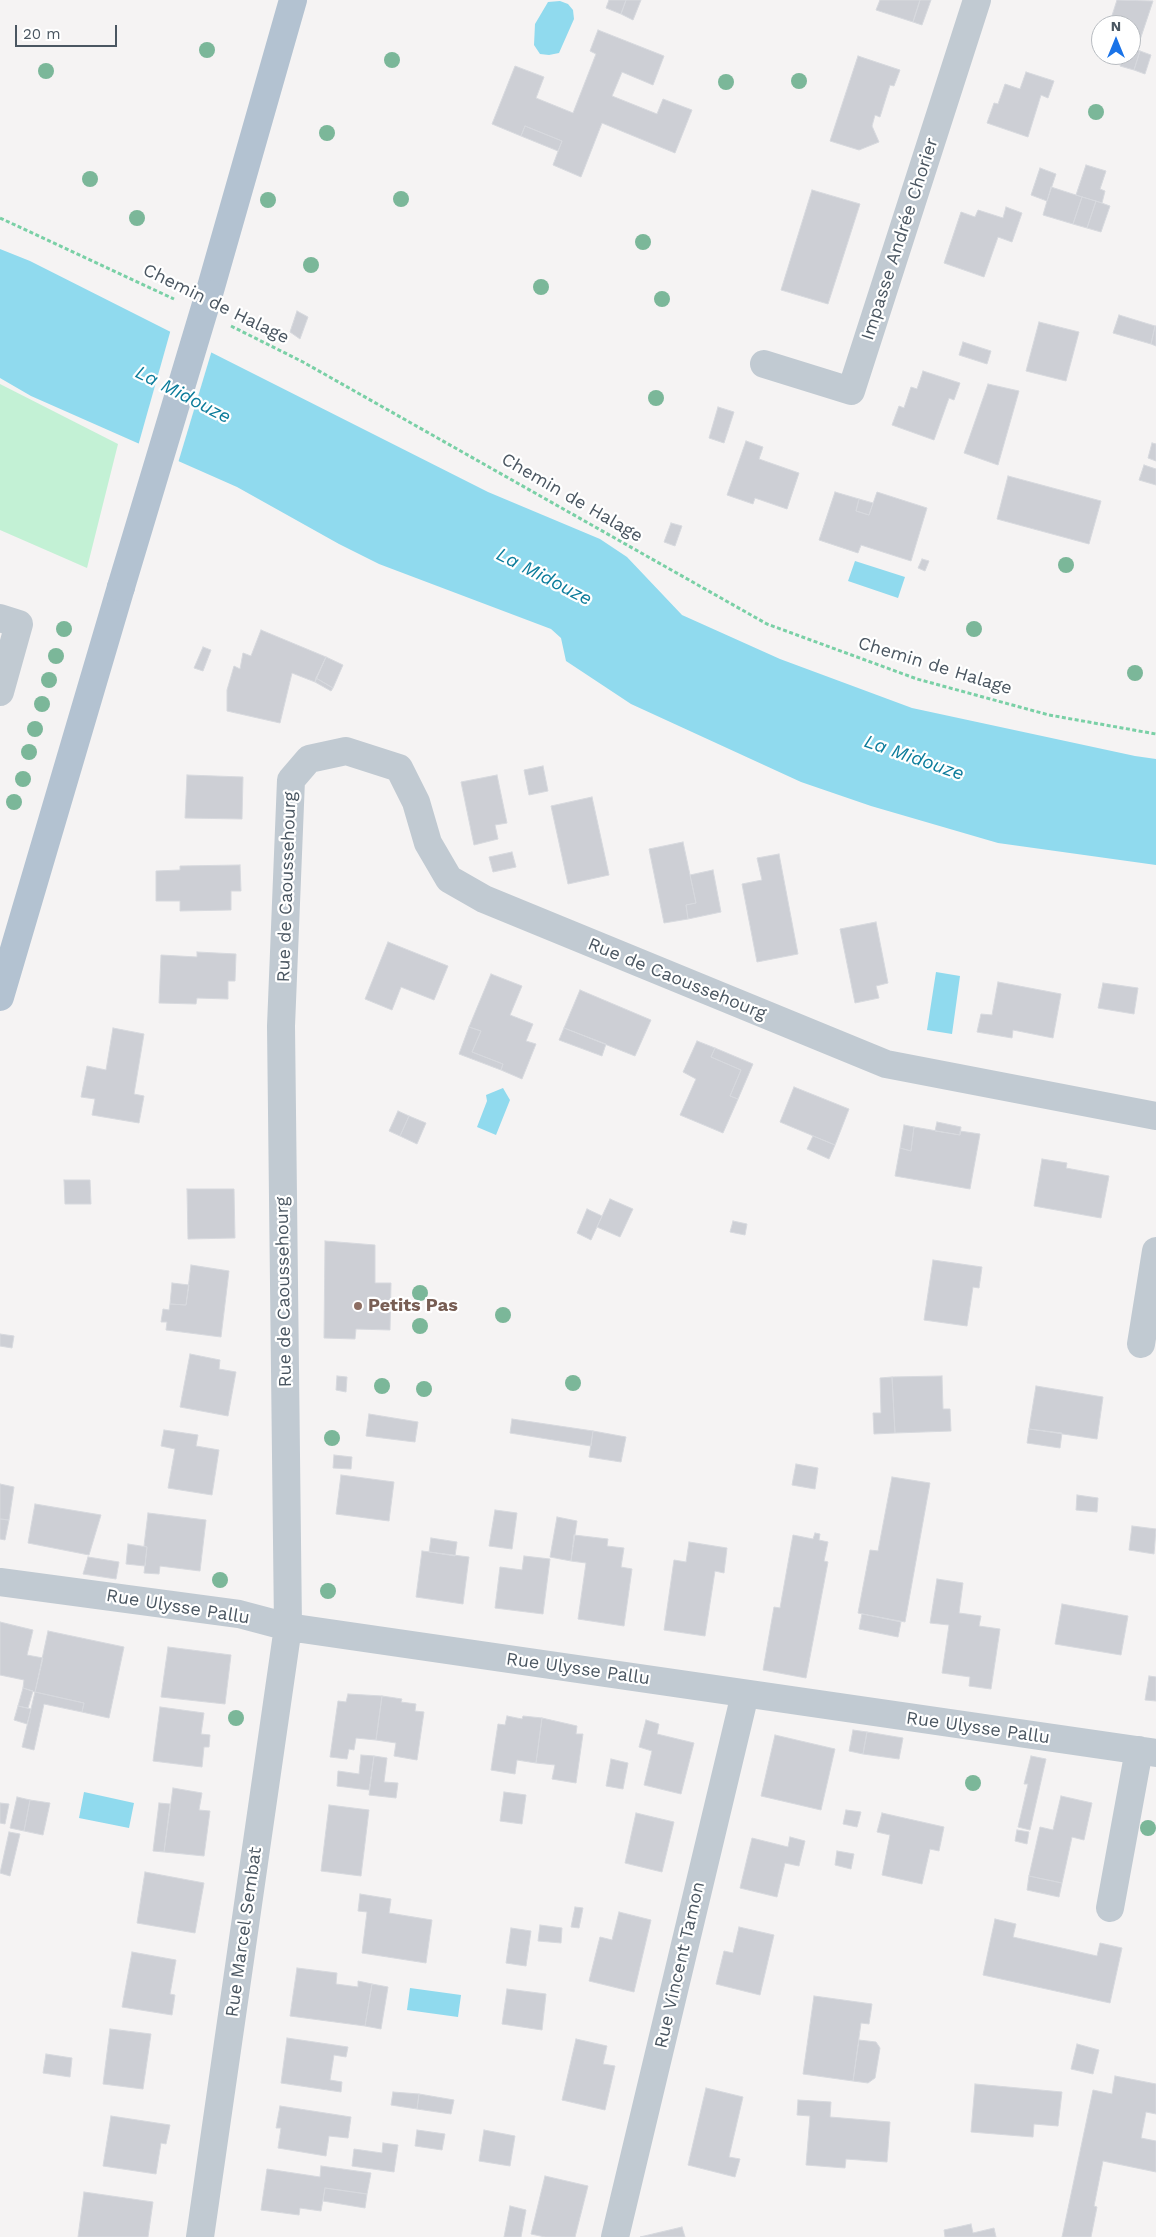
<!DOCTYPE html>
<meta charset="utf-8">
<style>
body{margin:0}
#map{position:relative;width:1156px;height:2237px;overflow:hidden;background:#f5f3f3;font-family:"Work Sans",sans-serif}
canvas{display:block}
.north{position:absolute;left:1091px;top:15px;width:50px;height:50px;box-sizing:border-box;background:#fff;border:1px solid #b7bbc0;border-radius:50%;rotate:0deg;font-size:14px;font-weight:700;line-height:20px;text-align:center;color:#4a5661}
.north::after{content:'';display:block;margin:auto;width:18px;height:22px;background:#1a73e8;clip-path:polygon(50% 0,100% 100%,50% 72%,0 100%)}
.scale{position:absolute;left:15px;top:25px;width:102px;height:22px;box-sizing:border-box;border:2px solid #4a5661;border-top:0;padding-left:6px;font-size:15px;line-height:18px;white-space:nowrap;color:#4a5661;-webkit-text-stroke:4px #fff;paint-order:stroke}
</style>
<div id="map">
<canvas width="1156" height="2237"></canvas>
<div class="north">N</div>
<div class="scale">20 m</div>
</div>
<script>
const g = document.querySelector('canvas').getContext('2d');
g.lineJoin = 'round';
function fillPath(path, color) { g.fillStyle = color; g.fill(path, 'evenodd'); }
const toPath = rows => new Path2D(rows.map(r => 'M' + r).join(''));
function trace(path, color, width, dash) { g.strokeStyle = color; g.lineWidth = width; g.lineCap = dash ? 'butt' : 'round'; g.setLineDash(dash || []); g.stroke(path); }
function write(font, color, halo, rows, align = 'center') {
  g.font = font + ' "Work Sans",sans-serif'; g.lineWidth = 4.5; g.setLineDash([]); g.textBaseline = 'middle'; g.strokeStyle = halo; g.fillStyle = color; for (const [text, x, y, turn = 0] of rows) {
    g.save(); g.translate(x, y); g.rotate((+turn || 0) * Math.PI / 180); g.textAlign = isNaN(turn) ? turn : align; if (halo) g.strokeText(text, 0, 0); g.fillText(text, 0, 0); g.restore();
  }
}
fillPath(toPath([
 [0,384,118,444,87,568,0,530]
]), '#c3f1d5');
fillPath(toPath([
 [560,1,568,4,573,10,574,19,559,53,549,55,540,54,534,45,535,24,548,2],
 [0,249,30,261,488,492,600,539,627,557,682,615,780,659,912,708,1135,756,1156,759,1156,865,998,843,871,806,801,782,631,704,566,661,561,638,551,629,379,564,339,544,237,487,31,396,0,378],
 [855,561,905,577,898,598,848,581],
 [936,972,960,976,952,1034,927,1030],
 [503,1088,510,1100,496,1135,477,1127,487,1101,486,1095],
 [84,1792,134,1803,129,1828,79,1818],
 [410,1988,461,1995,458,2017,407,2010]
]), '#90daee');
fillPath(toPath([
 [171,329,212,350,178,463,138,446]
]), '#f5f3f3');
const building = toPath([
 [609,0,626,0,621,14,606,8,609,0],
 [626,0,641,0,633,20,621,14,626,0],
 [880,0,920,0,913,22,876,10,880,0],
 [920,0,931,0,922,25,913,22,920,0],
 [1117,0,1153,1,1137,49,1131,47,1131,25,1109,25,1117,0],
 [598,30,664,56,653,85,622,72,612,96,657,114,663,99,692,110,675,153,602,123,581,177,553,165,562,141,525,126,521,136,492,124,515,66,544,77,536,98,573,113,596,54,590,51,598,30],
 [1131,49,1140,51,1134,70,1120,66,1123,55,1131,55,1131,49],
 [1140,51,1151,55,1145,74,1134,70,1140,51],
 [858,56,900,70,894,86,890,85,880,117,875,115,872,126,879,142,859,150,830,141,858,56],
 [1026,72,1054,81,1048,98,1041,95,1028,137,987,123,994,103,998,104,1005,84,1020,89,1026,72],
 [525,126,562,141,558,151,521,136,525,126],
 [1086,165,1106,171,1100,189,1105,191,1102,203,1076,195,1086,165],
 [1040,168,1056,174,1047,201,1031,195,1040,168],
 [1051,187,1082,197,1073,224,1043,215,1051,187],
 [812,190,860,204,828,304,781,290,812,190],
 [1082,197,1096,201,1087,228,1073,224,1082,197],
 [1096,201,1110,206,1101,232,1087,228,1096,201],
 [1006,207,1022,213,1012,242,998,237,984,277,944,263,961,212,975,217,978,210,1003,218,1006,207],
 [297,311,308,317,300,339,290,332,297,311],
 [1119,315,1155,326,1151,344,1113,333,1119,315],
 [1039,322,1079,332,1066,381,1026,371,1039,322],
 [1155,326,1156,326,1156,346,1151,344,1155,326],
 [963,342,991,351,987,364,959,355,963,342],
 [923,371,960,383,954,400,949,398,934,440,892,425,899,406,904,408,911,387,917,389,923,371],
 [988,384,1019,391,998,465,964,453,988,384],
 [718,407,734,412,724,443,709,438,718,407],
 [746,441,763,447,759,459,799,473,787,509,755,498,753,504,727,495,746,441],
 [1152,443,1156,444,1156,461,1148,458,1152,443],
 [1144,465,1156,469,1156,485,1139,480,1144,465],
 [1008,476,1101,501,1089,544,997,519,1008,476],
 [835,492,859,499,856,511,869,515,877,492,927,508,911,561,861,545,858,553,819,540,835,492],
 [859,499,873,503,869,515,856,511,859,499],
 [671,523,682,526,675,546,664,542,671,523],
 [922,559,929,561,925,571,918,568,922,559],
 [261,630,326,657,315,682,292,673,280,723,227,711,227,690,234,666,240,669,243,653,251,656,261,630],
 [203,647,211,650,203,671,194,668,203,647],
 [326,657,343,665,333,688,316,678,326,657],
 [316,678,333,688,331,691,315,682,316,678],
 [543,766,548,791,529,795,524,770,543,766],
 [187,775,243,777,242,819,185,818,187,775],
 [497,775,507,823,495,825,498,839,474,845,461,782,497,775],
 [592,797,609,875,568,884,551,806,592,797],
 [683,842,696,903,686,905,688,919,664,923,649,849,683,842],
 [512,852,516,867,493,872,489,857,512,852],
 [779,854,798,954,757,962,742,884,762,880,757,858,779,854],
 [240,865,241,891,231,891,231,910,180,911,180,901,156,901,156,871,180,870,180,866,240,865],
 [713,870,721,912,688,919,686,905,696,903,690,875,713,870],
 [876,922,888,983,876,986,879,998,855,1003,840,929,876,922],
 [388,942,448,966,434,1000,401,987,392,1010,365,999,388,942],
 [197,952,236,954,235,981,228,981,228,999,197,998,196,1004,159,1003,161,955,197,957,197,952],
 [491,974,522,986,510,1015,533,1024,526,1041,536,1044,522,1079,501,1070,503,1064,472,1052,481,1031,469,1027,491,974],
 [998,982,1061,994,1053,1038,1013,1030,1012,1038,977,1032,981,1014,992,1015,998,982],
 [1103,983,1138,988,1134,1014,1098,1008,1103,983],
 [580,990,651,1020,635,1056,564,1028,580,990],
 [469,1027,481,1031,472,1052,503,1064,501,1070,459,1054,469,1027],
 [113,1028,144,1034,134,1094,144,1096,139,1123,92,1115,95,1099,81,1097,87,1066,106,1070,113,1028],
 [564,1028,606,1044,602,1056,559,1040,564,1028],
 [697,1041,715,1048,711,1057,741,1070,730,1096,738,1099,723,1133,680,1115,696,1079,683,1072,697,1041],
 [715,1048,753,1064,738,1099,730,1096,741,1070,711,1057,715,1048],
 [794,1087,849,1109,835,1145,780,1122,794,1087],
 [398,1111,409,1116,400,1136,389,1131,398,1111],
 [409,1116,426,1123,417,1144,400,1136,409,1116],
 [937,1122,961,1127,960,1135,935,1131,937,1122],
 [904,1125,914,1127,911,1151,900,1148,904,1125],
 [914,1127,960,1135,960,1131,980,1134,970,1189,895,1176,900,1148,911,1151,914,1127],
 [813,1136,835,1145,829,1159,807,1149,813,1136],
 [1042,1159,1067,1163,1066,1168,1109,1176,1101,1218,1034,1206,1042,1159],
 [64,1180,90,1180,91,1204,65,1204,64,1180],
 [187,1189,234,1189,235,1238,188,1239,187,1189],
 [610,1199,633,1209,620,1237,597,1227,610,1199],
 [587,1209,602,1216,591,1240,577,1233,587,1209],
 [733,1221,747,1224,745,1235,730,1232,733,1221],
 [325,1241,375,1245,375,1283,391,1283,390,1330,356,1329,355,1339,324,1338,325,1241],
 [933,1260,982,1267,979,1288,973,1287,967,1326,924,1320,933,1260],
 [191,1265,229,1271,221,1337,166,1330,167,1322,161,1322,163,1309,169,1310,170,1304,186,1305,191,1265],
 [172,1283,189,1285,186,1305,170,1304,172,1283],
 [0,1334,14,1336,12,1348,0,1346,0,1334],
 [190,1354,220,1360,219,1369,236,1372,228,1416,180,1407,190,1354],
 [337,1376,347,1377,346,1392,336,1390,337,1376],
 [942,1376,943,1409,950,1409,951,1431,895,1433,892,1377,942,1376],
 [892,1377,895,1433,874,1434,873,1413,881,1413,880,1378,892,1377],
 [1036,1386,1103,1397,1097,1439,1029,1429,1036,1386],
 [369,1414,418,1422,415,1442,366,1436,369,1414],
 [512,1419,593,1431,591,1446,510,1433,512,1419],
 [1029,1429,1062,1433,1060,1448,1027,1443,1029,1429],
 [164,1430,198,1435,196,1446,219,1450,212,1495,168,1488,175,1449,161,1446,164,1430],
 [593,1431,626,1437,621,1462,589,1457,593,1431],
 [334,1455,352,1457,351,1469,333,1468,334,1455],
 [796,1464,818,1468,815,1489,792,1485,796,1464],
 [341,1475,394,1482,389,1521,336,1514,341,1475],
 [892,1477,930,1483,905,1622,858,1613,870,1550,878,1551,892,1477],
 [0,1484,14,1487,9,1520,0,1519,0,1484],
 [1077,1495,1098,1498,1097,1512,1076,1510,1077,1495],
 [35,1504,101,1515,89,1555,28,1543,35,1504],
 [495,1510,517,1513,512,1549,489,1546,495,1510],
 [148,1513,206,1520,200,1571,160,1566,159,1574,144,1573,147,1547,144,1546,148,1513],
 [557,1517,577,1521,571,1561,550,1557,557,1517],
 [0,1519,9,1520,5,1540,0,1539,0,1519],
 [1132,1526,1156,1529,1154,1554,1129,1550,1132,1526],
 [815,1533,820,1534,819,1540,828,1542,824,1561,828,1562,806,1678,763,1670,774,1607,780,1608,793,1535,813,1539,815,1533],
 [574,1535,608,1539,607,1546,624,1548,621,1567,632,1569,624,1626,578,1619,586,1563,571,1561,574,1535],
 [431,1538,457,1542,455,1556,429,1552,431,1538],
 [689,1542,727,1548,724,1573,715,1571,705,1636,664,1630,674,1560,686,1562,689,1542],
 [128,1544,147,1547,145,1566,126,1564,128,1544],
 [422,1551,469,1557,463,1604,416,1597,422,1551],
 [524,1556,550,1559,543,1614,495,1608,500,1567,522,1570,524,1556],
 [88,1557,119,1562,116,1579,83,1574,88,1557],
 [937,1579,963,1583,959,1613,981,1616,979,1626,1000,1629,991,1689,969,1686,970,1677,942,1673,949,1625,930,1623,937,1579],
 [1062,1604,1128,1616,1121,1655,1055,1644,1062,1604],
 [862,1614,901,1622,898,1637,859,1629,862,1614],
 [0,1622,33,1630,27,1655,43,1658,35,1692,23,1688,24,1680,0,1675,0,1622],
 [48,1631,124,1647,109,1718,82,1712,84,1703,35,1692,48,1631],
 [168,1647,231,1655,225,1704,161,1697,168,1647],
 [1149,1676,1156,1677,1156,1701,1145,1700,1149,1676],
 [23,1688,33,1691,28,1708,18,1706,23,1688],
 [35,1692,84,1703,82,1712,44,1704,34,1750,22,1747,35,1692],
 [348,1694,382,1696,376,1740,356,1738,354,1750,349,1749,347,1759,330,1757,338,1701,346,1702,348,1694],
 [382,1696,402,1699,401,1702,416,1704,415,1711,424,1712,417,1760,394,1756,396,1743,376,1740,382,1696],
 [18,1706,31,1709,27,1724,14,1720,18,1706],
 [160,1707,204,1713,201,1734,210,1735,209,1747,204,1747,202,1767,153,1761,160,1707],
 [507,1716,522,1719,523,1716,542,1718,536,1763,517,1760,515,1774,491,1770,498,1724,505,1725,507,1716],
 [542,1718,577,1726,576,1734,583,1734,576,1783,552,1779,555,1765,536,1763,542,1718],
 [646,1720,659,1724,657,1734,694,1743,681,1794,644,1785,652,1751,639,1747,646,1720],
 [853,1730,867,1732,863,1754,849,1751,853,1730],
 [867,1732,903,1738,899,1759,863,1754,867,1732],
 [775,1735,835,1749,821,1810,761,1796,775,1735],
 [361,1755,374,1756,369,1790,337,1786,338,1771,359,1774,361,1755],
 [374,1756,387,1758,384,1782,398,1783,396,1798,369,1795,374,1756],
 [1031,1756,1046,1759,1030,1830,1018,1827,1028,1784,1024,1784,1031,1756],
 [611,1759,628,1763,623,1789,606,1786,611,1759],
 [173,1788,202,1793,199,1810,210,1811,204,1856,164,1852,173,1788],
 [504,1792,526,1795,522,1824,500,1821,504,1792],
 [1061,1796,1092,1803,1084,1840,1072,1837,1062,1883,1029,1876,1040,1827,1053,1830,1061,1796],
 [17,1797,30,1800,24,1831,10,1828,17,1797],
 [30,1800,50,1803,43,1835,24,1831,30,1800],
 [0,1803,9,1804,5,1824,0,1823,0,1803],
 [159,1803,170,1804,164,1852,153,1851,159,1803],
 [329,1805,369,1810,361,1876,321,1871,329,1805],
 [846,1810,861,1812,857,1827,843,1824,846,1810],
 [636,1813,674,1822,662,1872,625,1863,636,1813],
 [882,1813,944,1827,939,1851,930,1849,922,1884,882,1875,890,1835,877,1832,882,1813],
 [1017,1830,1029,1832,1027,1844,1015,1841,1017,1830],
 [9,1832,20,1834,10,1876,0,1873,9,1832],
 [790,1837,805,1841,799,1866,785,1863,777,1897,740,1888,752,1838,788,1847,790,1837],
 [837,1851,854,1854,851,1869,835,1865,837,1851],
 [145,1872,204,1883,195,1933,137,1923,145,1872],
 [1029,1876,1062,1883,1059,1897,1027,1890,1029,1876],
 [360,1894,391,1899,389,1913,432,1920,426,1963,362,1953,367,1912,358,1911,360,1894],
 [575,1907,583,1908,579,1928,571,1927,575,1907],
 [619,1912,651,1920,634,1992,589,1981,600,1937,612,1940,619,1912],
 [995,1919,1016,1924,1013,1937,1097,1956,1100,1943,1122,1948,1110,2003,983,1975,995,1919],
 [540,1925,562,1928,561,1943,538,1941,540,1925],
 [739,1927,774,1935,760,1995,716,1984,724,1951,733,1953,739,1927],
 [511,1928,531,1931,526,1966,506,1963,511,1928],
 [132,1952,176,1960,170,1994,175,1995,172,2015,122,2007,132,1952],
 [297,1968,337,1973,336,1984,358,1987,358,1981,372,1984,365,2026,290,2016,297,1968],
 [372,1984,388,1987,381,2029,365,2026,372,1984],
 [507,1989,546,1994,542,2030,502,2024,507,1989],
 [814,1996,872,2004,869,2024,861,2023,853,2081,803,2074,814,1996],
 [110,2029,151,2034,143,2089,103,2084,110,2029],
 [287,2038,348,2047,346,2057,334,2055,330,2080,342,2082,341,2092,281,2083,287,2038],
 [576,2039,607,2046,603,2064,615,2066,605,2110,562,2100,576,2039],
 [859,2040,876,2042,880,2048,875,2078,868,2083,853,2081,859,2040],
 [1077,2044,1099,2050,1093,2074,1071,2069,1077,2044],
 [46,2054,72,2058,70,2077,43,2073,46,2054],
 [1115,2076,1156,2084,1156,2114,1146,2112,1141,2138,1156,2141,1156,2172,1103,2161,1094,2206,1097,2207,1091,2237,1062,2237,1093,2090,1112,2094,1115,2076],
 [975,2084,1062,2092,1058,2126,1034,2124,1033,2137,971,2132,975,2084],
 [706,2088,743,2097,729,2157,740,2159,735,2177,688,2165,706,2088],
 [393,2092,419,2094,417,2109,391,2105,393,2092],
 [419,2094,454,2100,451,2114,417,2109,419,2094],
 [798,2100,831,2102,830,2117,890,2122,887,2162,846,2159,845,2168,806,2165,810,2116,797,2115,798,2100],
 [280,2106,351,2117,348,2138,329,2136,326,2156,278,2148,281,2128,276,2128,280,2106],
 [111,2116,170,2125,166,2144,161,2143,156,2174,103,2166,111,2116],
 [417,2130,445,2134,442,2150,415,2146,417,2130],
 [484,2130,515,2136,510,2166,479,2161,484,2130],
 [383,2143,398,2145,394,2172,352,2166,354,2149,382,2153,383,2143],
 [321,2166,371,2173,367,2194,325,2188,321,2211,300,2208,299,2215,261,2210,267,2169,320,2177,321,2166],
 [545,2176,588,2186,575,2237,545,2237,531,2234,545,2176],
 [325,2188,367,2194,365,2208,323,2201,325,2188],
 [84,2192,153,2202,148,2237,78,2237,84,2192],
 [510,2206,526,2210,521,2237,504,2237,510,2206],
 [971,2224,973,2233,994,2228,996,2237,945,2237,944,2230,971,2224],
 [682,2227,685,2237,640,2237,682,2227]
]);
fillPath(building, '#cdcfd5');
trace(building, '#d7d9de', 1);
trace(toPath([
 [0,218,174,299],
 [231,326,303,362,767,624,917,679,1049,715,1156,734]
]), '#7ad0a6', 3, [4, 2.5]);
trace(toPath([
 [764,364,851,391,977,0],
 [0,618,19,624,0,692],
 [1141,1344,1156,1251],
 [0,1582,239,1614,288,1627,1156,1753],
 [1110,1908,1139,1750],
 [200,2237,288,1627,281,1026,291,780,309,759,346,751,399,768,416,802,428,843,449,879,484,899,886,1064,1156,1116],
 [615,2237,745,1694]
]), '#c1cad2', 28);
trace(toPath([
 [209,294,293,0],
 [0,997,121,587]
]), '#b3c2d1', 28);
trace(toPath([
 [121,587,209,294]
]), '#b3c2d1', 28);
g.fillStyle = '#7bb799';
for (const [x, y] of [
 [207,50],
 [392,60],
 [46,71],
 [799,81],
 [726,82],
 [1096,112],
 [327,133],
 [90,179],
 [401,199],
 [268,200],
 [137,218],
 [643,242],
 [311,265],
 [541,287],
 [662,299],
 [656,398],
 [1066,565],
 [64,629],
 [974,629],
 [56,656],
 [1135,673],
 [49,680],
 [42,704],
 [35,729],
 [29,752],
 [23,779],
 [14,802],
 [420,1293],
 [503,1315],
 [420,1326],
 [573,1383],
 [382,1386],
 [424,1389],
 [332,1438],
 [220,1580],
 [328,1591],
 [236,1718],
 [973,1783],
 [1148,1828]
]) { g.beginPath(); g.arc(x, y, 8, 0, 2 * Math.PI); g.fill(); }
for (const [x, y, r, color] of [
 [358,1306,5,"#8d6e63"]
]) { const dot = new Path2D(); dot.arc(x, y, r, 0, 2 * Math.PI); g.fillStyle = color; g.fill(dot); trace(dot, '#fff', 2); }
write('18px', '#4a5661', '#fff', [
 ["Impasse Andrée Chorier",900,239,-72],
 ["Chemin de Halage",216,304,26],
 ["Chemin de Halage",572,498,30],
 ["Chemin de Halage",935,666,17],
 ["Rue de Caoussehourg",287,887,-88],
 ["Rue de Caoussehourg",677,979,22],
 ["Rue de Caoussehourg",284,1292,-91],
 ["Rue Ulysse Pallu",178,1607,9],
 ["Rue Ulysse Pallu",578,1669,8],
 ["Rue Ulysse Pallu",978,1728,8],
 ["Rue Marcel Sembat",244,1932,-82],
 ["Rue Vincent Tamon",680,1965,-77]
]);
write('bold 18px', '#785e54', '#fff', [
 ["Petits Pas",368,1306]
], 'left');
write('italic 19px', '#0c7c9b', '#fff', [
 ["La Midouze",183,395,27],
 ["La Midouze",544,577,27],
 ["La Midouze",914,758,19]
]);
</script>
